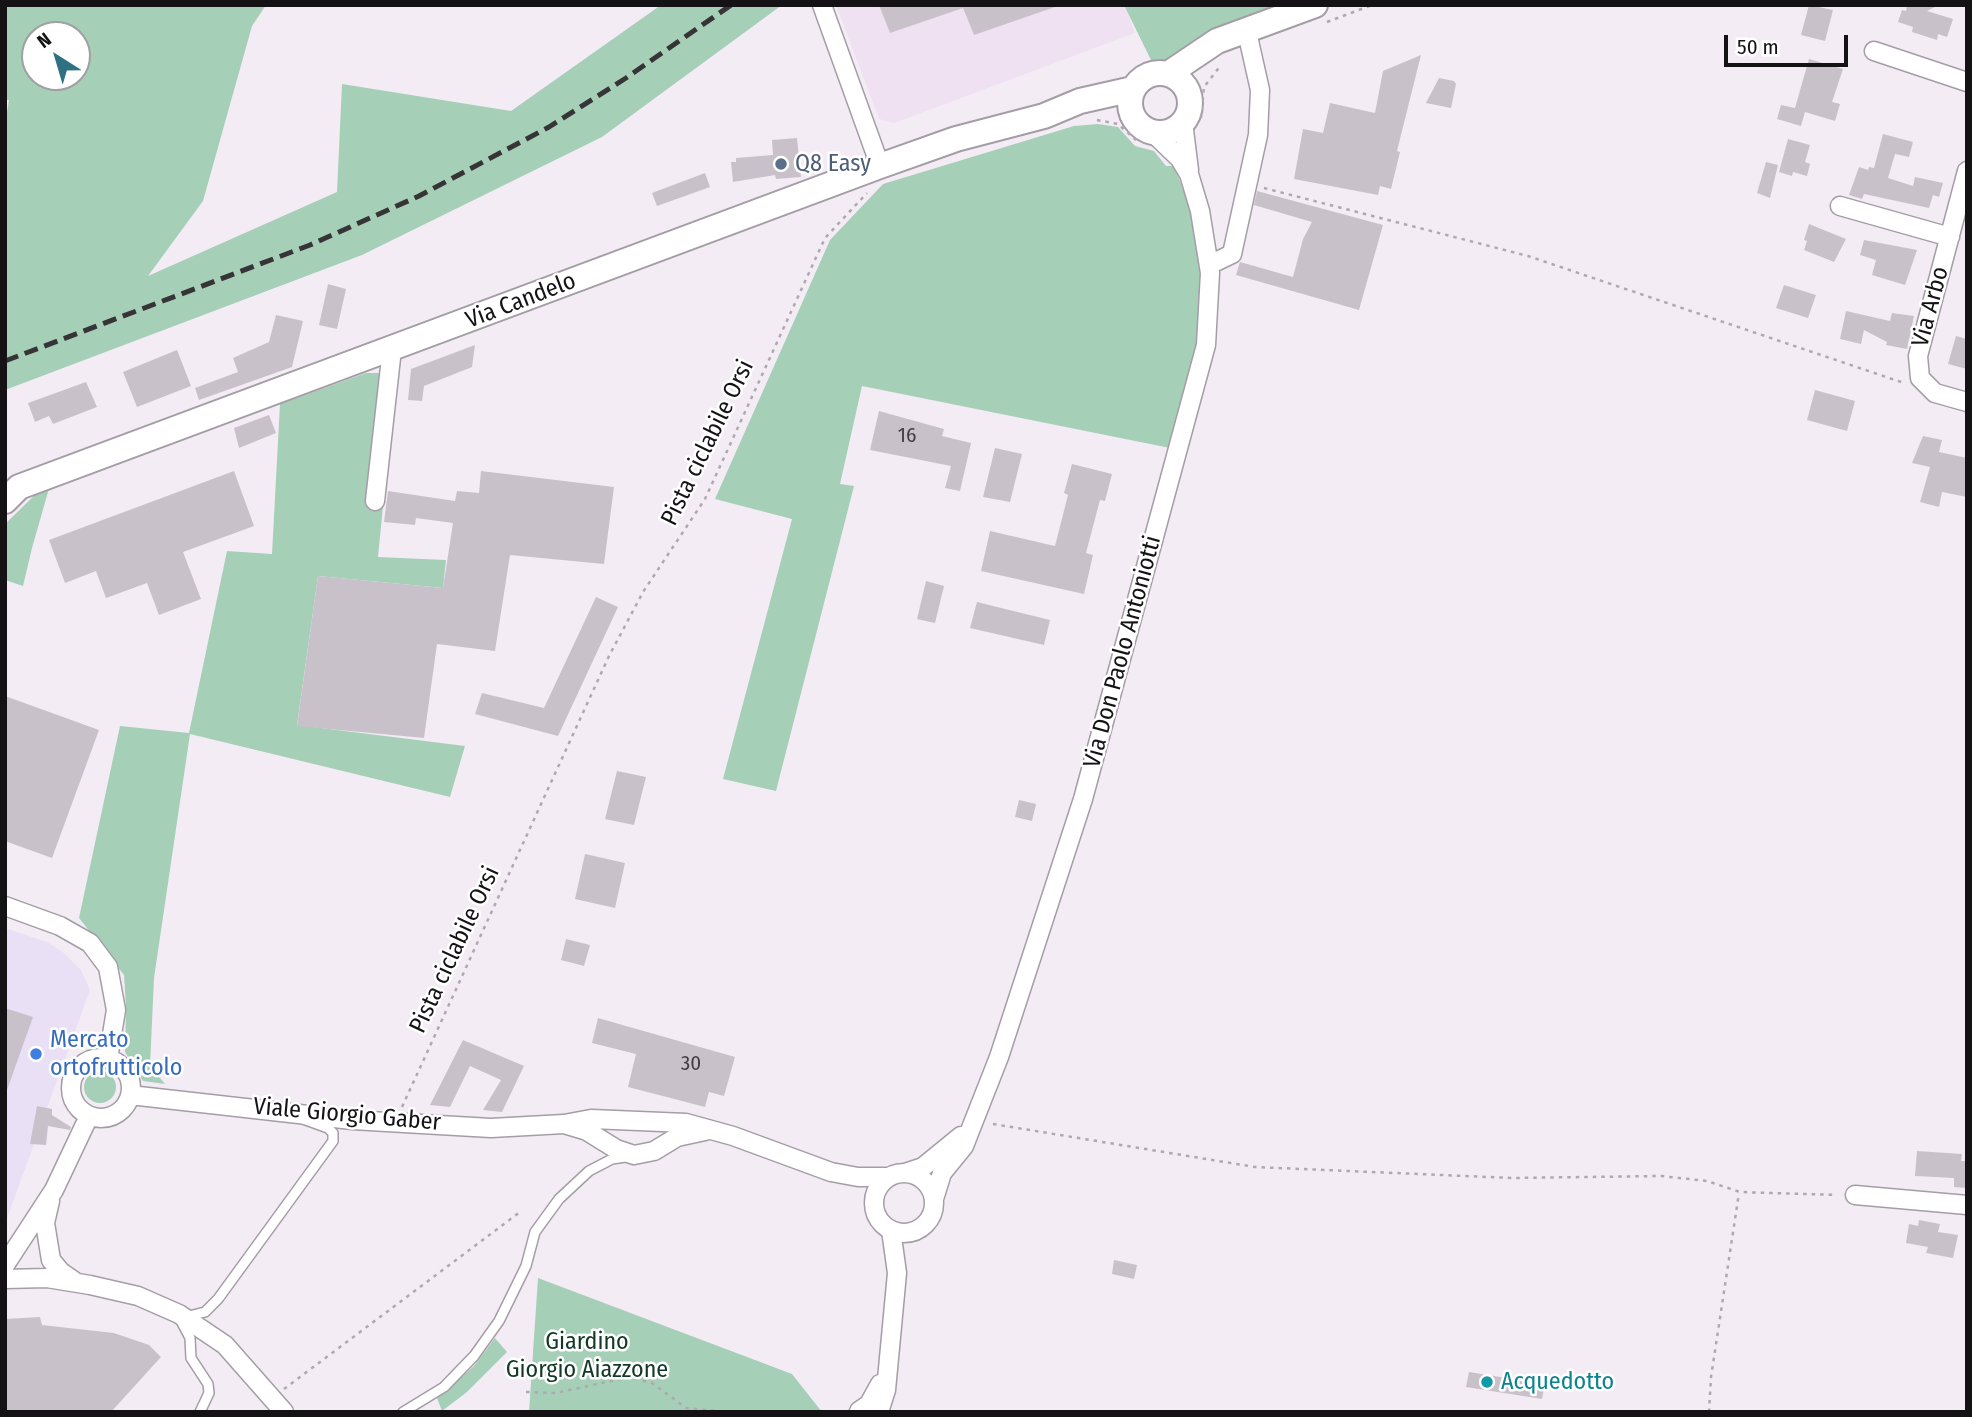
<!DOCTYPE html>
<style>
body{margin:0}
#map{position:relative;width:1972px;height:1417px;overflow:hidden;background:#f4ecf5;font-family:"Fira Sans Condensed",sans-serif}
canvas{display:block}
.frame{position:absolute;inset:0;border:7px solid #141215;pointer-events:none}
.north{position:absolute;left:21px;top:21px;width:70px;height:70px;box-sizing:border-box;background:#fff;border:2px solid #a1a0a1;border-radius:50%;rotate:323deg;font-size:19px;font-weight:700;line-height:28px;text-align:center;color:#141215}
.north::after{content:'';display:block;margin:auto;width:24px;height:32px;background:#2e7183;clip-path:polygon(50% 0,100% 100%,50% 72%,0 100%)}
.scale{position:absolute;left:1724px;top:35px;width:124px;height:32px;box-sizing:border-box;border:4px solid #141215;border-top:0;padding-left:9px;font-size:21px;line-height:24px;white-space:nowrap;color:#141215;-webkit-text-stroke:5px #fff;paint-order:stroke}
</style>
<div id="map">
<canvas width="1972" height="1417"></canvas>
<div class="frame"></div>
<div class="north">N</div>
<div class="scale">50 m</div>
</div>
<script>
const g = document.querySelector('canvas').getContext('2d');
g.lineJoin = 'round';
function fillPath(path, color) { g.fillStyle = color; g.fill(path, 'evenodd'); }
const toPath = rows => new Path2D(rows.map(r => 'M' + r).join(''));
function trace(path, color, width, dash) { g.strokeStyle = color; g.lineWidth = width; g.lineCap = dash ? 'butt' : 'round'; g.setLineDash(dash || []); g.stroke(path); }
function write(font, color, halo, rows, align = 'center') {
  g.font = font + ' "Fira Sans Condensed",sans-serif'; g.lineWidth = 5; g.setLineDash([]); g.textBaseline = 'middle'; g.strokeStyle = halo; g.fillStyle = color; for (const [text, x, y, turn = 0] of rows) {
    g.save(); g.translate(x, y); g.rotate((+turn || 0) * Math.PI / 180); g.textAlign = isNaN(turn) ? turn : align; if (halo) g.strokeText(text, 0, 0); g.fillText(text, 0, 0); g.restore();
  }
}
fillPath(toPath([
 [5,928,47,942,64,953,81,970,90,990,5,1224]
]), '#eae0f5');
fillPath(toPath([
 [836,5,1125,5,1135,33,894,123,879,119]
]), '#efe1f1');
fillPath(toPath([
 [5,5,266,5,252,26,203,201,148,276,337,192,342,84,511,111,661,5,782,5,602,137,362,255,5,390,5,124,9,100,5,100],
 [77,35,77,77,35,77,35,35],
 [1124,5,1281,5,1213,30,1164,63,1152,62],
 [1098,124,1118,127,1135,146,1154,151,1166,166,1174,166,1192,212,1200,275,1198,343,1170,448,862,386,840,484,854,486,776,791,723,779,792,519,715,499,830,240,883,184,1074,126],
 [366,373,396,373,378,557,446,560,443,588,318,576,297,725,465,746,450,797,190,734,154,978,150,1066,165,1084,143,1081,125,1052,126,1007,124,975,79,918,120,726,189,733,227,551,272,554,280,404],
 [50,485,32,548,23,586,5,580,5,524,39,491],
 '84 1087a16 16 0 1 1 32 0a16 16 0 1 1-32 0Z',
 [538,1278,792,1374,822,1412,529,1412],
 [495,1338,507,1352,467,1392,442,1411,437,1398,474,1366]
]), '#a6cfb8');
fillPath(toPath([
 [879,5,1054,5,1055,7,974,35,963,8,890,33],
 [1809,5,1833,10,1825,41,1801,35],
 [1907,5,1939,5,1927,11,1953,19,1947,37,1938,34,1937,40,1912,32,1913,27,1898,22,1902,10,1906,11],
 [1421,55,1397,151,1400,152,1391,189,1380,186,1378,195,1294,179,1303,129,1323,133,1330,103,1375,113,1383,71],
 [1809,59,1843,69,1832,102,1840,104,1835,121,1805,112,1801,126,1777,119,1781,105,1795,108],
 [1439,78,1454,81,1456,84,1451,108,1426,103],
 [1883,134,1913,142,1909,157,1895,154,1888,178,1913,186,1915,177,1943,183,1939,197,1933,195,1929,208,1864,194,1862,199,1849,195,1859,167,1868,170,1869,167,1874,168],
 [797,138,801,177,776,179,775,175,733,182,731,162,736,162,736,158,773,155,772,140],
 [1788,139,1810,145,1805,162,1810,164,1807,176,1793,172,1792,176,1779,172],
 [1766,162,1778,165,1770,198,1757,193],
 [705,173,710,187,657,206,652,193],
 [1257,191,1383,225,1359,310,1236,275,1240,262,1293,277,1303,239,1312,222,1254,205],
 [1809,224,1846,239,1834,262,1804,250,1807,241,1804,240],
 [1864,240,1917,250,1905,285,1872,275,1876,260,1860,255],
 [328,284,346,289,337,329,319,325],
 [1784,285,1816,295,1808,318,1776,308],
 [1846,311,1890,321,1892,313,1914,316,1907,349,1886,345,1887,342,1864,330,1861,344,1840,339],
 [276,315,303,321,292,367,199,400,195,388,238,372,233,358,269,342],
 [1956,336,1967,339,1967,369,1948,364],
 [475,345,472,367,424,386,422,401,408,400,411,369],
 [177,350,191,386,137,407,123,372],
 [86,382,97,407,53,424,49,416,35,422,28,403],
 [1815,390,1855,401,1847,431,1807,420],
 [879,411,944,429,942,436,971,443,960,491,945,488,951,466,870,450],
 [269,415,276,433,239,448,234,428],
 [1923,436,1942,440,1939,452,1967,458,1967,497,1942,492,1939,507,1920,502,1930,467,1912,463],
 [995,448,1022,454,1010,502,983,497],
 [1072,464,1112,474,1105,501,1100,500,1086,553,1093,555,1084,594,981,571,990,531,1055,546,1068,495,1064,493],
 [234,471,254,526,183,552,201,599,159,615,147,583,106,598,96,571,65,583,49,540],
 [481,471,614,487,604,564,510,555,495,651,437,644,424,738,297,726,318,576,443,588,453,523,416,518,415,525,384,522,388,491,455,501,457,491,479,493],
 [926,581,944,586,935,623,917,619],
 [596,597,618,607,558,736,475,714,482,693,544,708],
 [977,602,1050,620,1044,645,970,628],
 [5,696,99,730,52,858,5,841],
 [617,771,646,777,634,825,605,819],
 [1019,800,1036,804,1032,821,1015,817],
 [585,854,625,863,615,908,575,899],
 [566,939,590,945,584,966,561,960],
 [5,1008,33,1017,7,1090,5,1090],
 [598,1018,735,1057,724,1096,709,1092,705,1107,628,1087,636,1054,592,1043],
 [463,1040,524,1066,502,1112,483,1110,501,1080,470,1066,450,1107,430,1105],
 [37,1106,52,1109,52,1115,71,1127,70,1130,48,1126,46,1145,30,1144],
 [1917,1151,1962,1154,1961,1161,1967,1161,1967,1188,1954,1187,1954,1178,1915,1176],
 [1919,1220,1940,1224,1938,1232,1958,1235,1953,1258,1926,1253,1928,1247,1906,1243,1909,1224,1918,1226],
 [1114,1260,1137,1265,1134,1279,1112,1274],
 [40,1317,42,1325,114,1333,149,1345,161,1357,111,1412,5,1412,5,1319],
 [1469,1372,1545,1384,1542,1399,1466,1387]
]), '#c9c1ca');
const lane = toPath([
 [185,1317,205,1312,218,1299,333,1141,333,1133,328,1128,303,1119],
 [180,1319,190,1338,191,1358,208,1384,209,1393,200,1412],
 [403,1412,444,1387,474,1356,499,1321,526,1266,535,1232,559,1199,589,1171,612,1159,625,1157]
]);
const street = toPath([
 [822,5,880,166],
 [1874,51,1967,82],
 [1183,122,1189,170],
 [1967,171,1918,356,1920,378,1935,393,1967,402],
 [1840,206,1950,237],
 [1209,265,1232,254,1258,135,1260,90,1247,32],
 [375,501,392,349],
 [5,906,60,926,90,943,108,967,116,1010,108,1059],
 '71 1088a30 30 0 1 1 60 0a30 30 0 1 1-60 0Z',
 [130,1095,352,1120,491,1128,564,1124,591,1119,686,1123,733,1136,831,1172,858,1177,889,1177],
 [567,1125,587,1131,616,1149,634,1155,654,1151,677,1137,705,1131],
 [905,1173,923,1167,961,1136],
 '874 1203a30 30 0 1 1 60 0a30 30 0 1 1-60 0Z',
 [1855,1195,1967,1205],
 [934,1199,942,1173,964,1146,999,1057,1083,799,1206,345,1210,273,1200,211,1189,174,1180,159,1152,132],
 [50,1201,45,1223,51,1260,61,1272,74,1281],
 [5,1265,54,1190,89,1116],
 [5,1279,47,1278,90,1285,138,1296,179,1314,225,1345,284,1412],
 [859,1411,869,1404,880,1384],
 [879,1412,886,1390,897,1273,891,1230]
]);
const secondary = toPath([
 '1130 103a30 30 0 1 1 60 0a30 30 0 1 1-60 0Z',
 [1168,74,1217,41,1315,5],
 [5,501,19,487,880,166,956,139,1044,116,1080,101,1133,89]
]);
trace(lane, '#a59da6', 12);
trace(street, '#a59da6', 21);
trace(secondary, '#a59da6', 28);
trace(toPath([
 [1327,22,1372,5],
 [1201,118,1204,87,1221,65],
 [1097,120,1118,124,1136,140],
 [1264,188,1528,256,1904,383],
 [402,1107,609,656,643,592,705,499,825,238,867,193],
 [993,1124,1255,1167,1512,1178,1661,1176,1707,1181,1740,1192,1837,1195],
 [284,1389,520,1212],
 [526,1392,556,1393,629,1377,652,1383,686,1408,726,1412],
 [1709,1412,1711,1377,1739,1193]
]), '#aea8af', 2.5, [3.5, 5]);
trace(lane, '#fff', 9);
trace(street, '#fff', 18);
trace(secondary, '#fff', 24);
trace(toPath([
 [5,361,310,245,419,196,549,127,626,78,731,5]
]), '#373438', 5, [14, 7]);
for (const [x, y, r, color] of [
 [781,164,7,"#5c6f8a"],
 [36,1054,7,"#3f7fe0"],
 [1487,1382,7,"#0f9aa8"]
]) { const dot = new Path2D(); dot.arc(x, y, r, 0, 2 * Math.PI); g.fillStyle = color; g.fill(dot); trace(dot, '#fff', 2.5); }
write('21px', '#413e42', null, [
 ["16",907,436],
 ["30",691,1064]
]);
write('24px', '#4e5e75', '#fff', [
 ["Q8 Easy",795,164]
], 'left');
write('24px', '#141215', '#fff', [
 ["Via Candelo",521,301,-21],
 ["Via Arbo",1931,307,-75],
 ["Pista ciclabile Orsi",708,443,-64],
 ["Via Don Paolo Antoniotti",1123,652,-75],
 ["Pista ciclabile Orsi",455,950,-65],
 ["Viale Giorgio Gaber",347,1115,5]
]);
write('24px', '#366cbe', '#fff', [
 ["Mercato",50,1040],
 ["ortofrutticolo",50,1068]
], 'left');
write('24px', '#123826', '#fff', [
 ["Giardino",587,1342],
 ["Giorgio Aiazzone",587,1370]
]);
write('24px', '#0d838f', '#fff', [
 ["Acquedotto",1501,1382]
], 'left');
</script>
